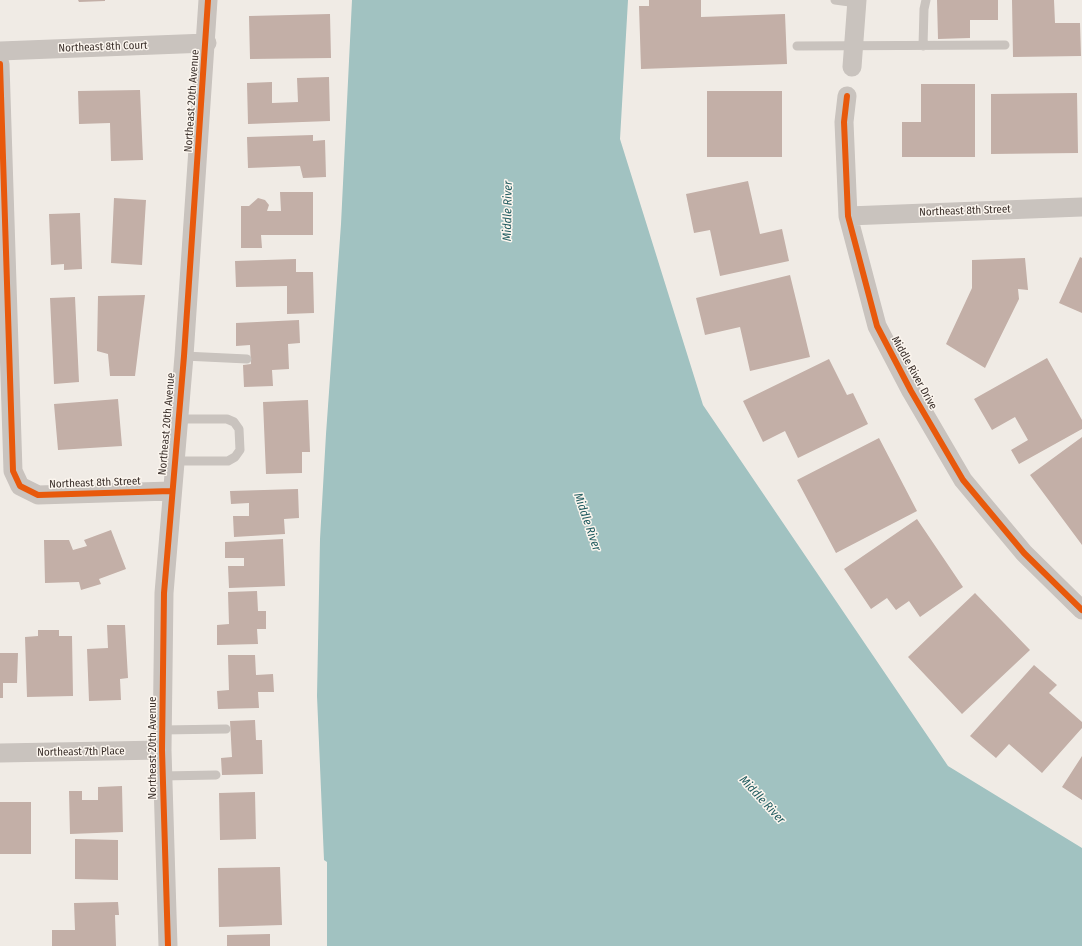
<!DOCTYPE html>
<style>
body{margin:0}
canvas{display:block;background:#f0ebe5}
</style>
<canvas width="1082" height="946"></canvas>
<script>
const g = document.querySelector('canvas').getContext('2d');
g.lineJoin = 'round';
function fillPath(path, color) { g.fillStyle = color; g.fill(path, 'evenodd'); }
const toPath = rows => new Path2D(rows.map(r => 'M' + r).join(''));
function trace(path, color, width, dash) { g.strokeStyle = color; g.lineWidth = width; g.lineCap = dash ? 'butt' : 'round'; g.setLineDash(dash || []); g.stroke(path); }
function write(font, color, halo, rows, align = 'center') {
  g.font = font + ' "Fira Sans Condensed",sans-serif'; g.lineWidth = 3; g.setLineDash([]); g.textBaseline = 'middle'; g.strokeStyle = halo; g.fillStyle = color; for (const [text, x, y, turn = 0] of rows) {
    g.save(); g.translate(x, y); g.rotate((+turn || 0) * Math.PI / 180); g.textAlign = isNaN(turn) ? turn : align; if (halo) g.strokeText(text, 0, 0); g.fillText(text, 0, 0); g.restore();
  }
}
fillPath(toPath([
 [352,0,628,0,620,139,703,405,948,766,1082,848,1082,946,327,946,327,862,324,860,317,696,320,539,326,434,341,224]
]), '#a1c2c1');
fillPath(toPath([
 [78,0,105,0,105,1,79,2],
 [649,0,701,0,701,17,785,14,787,64,641,69,639,6,649,6],
 [937,0,998,0,998,20,970,20,970,38,938,39],
 [1012,0,1054,0,1055,23,1080,23,1081,56,1013,57],
 [330,14,331,58,250,59,249,16],
 [329,77,330,121,248,124,247,83,272,82,272,103,298,102,297,78],
 [921,84,975,84,975,157,902,157,902,122,921,122],
 [140,90,143,160,111,161,110,123,79,124,78,91],
 [707,91,782,91,782,157,707,157],
 [1077,93,1078,153,991,154,991,94],
 [313,135,313,141,325,140,326,177,303,178,300,166,248,168,247,137],
 [748,181,760,234,782,229,789,261,720,276,710,230,694,233,686,194],
 [280,192,313,192,313,235,261,235,262,248,241,248,241,206,249,206,258,198,265,200,269,205,267,211,281,211],
 [114,198,146,200,142,265,111,263],
 [80,213,82,269,64,270,64,264,51,265,49,214],
 [1080,257,1082,258,1082,313,1059,303],
 [1025,258,1028,290,1018,289,1019,299,985,368,946,344,972,288,972,260],
 [296,259,296,272,313,272,314,313,287,314,287,286,236,287,235,261],
 [790,275,810,357,750,371,740,327,705,335,696,298],
 [145,295,135,376,110,376,108,354,97,351,98,296],
 [75,297,79,382,54,384,50,298],
 [299,320,300,343,288,344,289,369,272,370,273,386,244,387,243,365,251,364,250,345,236,346,236,323],
 [1047,358,1082,420,1082,429,1019,464,1011,450,1028,440,1015,417,992,430,974,399],
 [829,359,847,395,853,393,868,424,798,458,785,431,763,442,743,401],
 [118,399,122,446,58,450,54,404],
 [308,400,310,452,302,452,302,473,266,474,263,402],
 [1082,437,1082,545,1030,475],
 [879,438,917,511,836,553,797,480],
 [298,489,299,518,284,519,285,534,234,537,233,516,249,516,249,503,231,504,230,491],
 [917,519,963,587,920,617,909,601,896,610,887,598,871,609,844,569],
 [111,530,126,569,99,579,101,584,81,590,79,582,45,583,44,540,69,540,73,550,87,546,84,540],
 [283,539,285,586,229,588,228,566,244,566,244,558,225,558,225,542],
 [257,591,258,611,266,611,266,629,257,629,258,644,217,645,217,625,229,624,228,592],
 [975,593,1030,650,962,714,908,657],
 [107,625,125,625,128,678,120,679,121,700,89,701,87,649,108,648],
 [38,630,59,630,59,636,72,636,73,696,27,697,25,637,38,636],
 [0,653,18,653,17,683,3,683,3,698,0,698],
 [228,655,255,655,256,675,273,674,274,692,258,692,259,708,218,709,217,691,229,690],
 [1034,665,1057,685,1049,693,1082,722,1082,728,1042,773,1009,744,996,758,970,736],
 [255,720,256,740,262,740,263,774,222,775,221,758,232,757,230,721],
 [1082,756,1082,800,1062,787],
 [122,786,123,832,70,834,69,791,82,791,82,800,98,800,98,787],
 [255,792,256,839,220,840,219,793],
 [0,802,31,802,31,854,0,854],
 [75,839,118,840,118,880,75,879],
 [280,867,282,925,219,927,218,868],
 [118,902,119,915,115,915,116,946,52,946,52,930,75,930,74,903],
 [270,934,270,946,227,946,227,935]
]), '#c3afa7');
trace(toPath([
 [835,0,857,3],
 [797,46,1005,45],
 [923,46,924,9,926,0],
 [184,356,247,359],
 [174,461,228,461,235,457,240,450,239,429,234,422,227,419,178,419],
 [162,730,226,729],
 [162,776,216,775]
]), '#c9c3be', 9);
trace(toPath([
 [0,51,207,43],
 [0,64,13,471,20,486,38,495,171,491],
 [852,67,857,0],
 [847,96,844,122,848,216,877,326,911,391,963,480,1024,553,1082,610],
 [848,216,1082,207],
 [0,753,162,750],
 [168,946,162,750,164,593,184,356,208,0]
]), '#c9c3be', 19);
trace(toPath([
 [0,64,13,471,20,486,38,495,171,491],
 [847,96,844,122,848,216,877,326,911,391,963,480,1024,553,1082,610],
 [168,946,162,750,164,593,184,356,208,0]
]), '#e8590c', 6);
write('11px', '#3b302b', '#fbf5ee', [
 ["Northeast 8th Court",103,47,-2],
 ["Northeast 20th Avenue",192,101,-86],
 ["Northeast 8th Street",965,211,-2],
 ["Middle River Drive",914,373,61],
 ["Northeast 20th Avenue",167,424,-85],
 ["Northeast 8th Street",95,483,-2],
 ["Northeast 20th Avenue",153,748,-90],
 ["Northeast 7th Place",81,752,-1]
]);
write('italic 12px', '#1f5a5e', '#fbf5ee', [
 ["Middle River",508,211,-89],
 ["Middle River",587,522,71],
 ["Middle River",762,800,47]
]);
</script>
